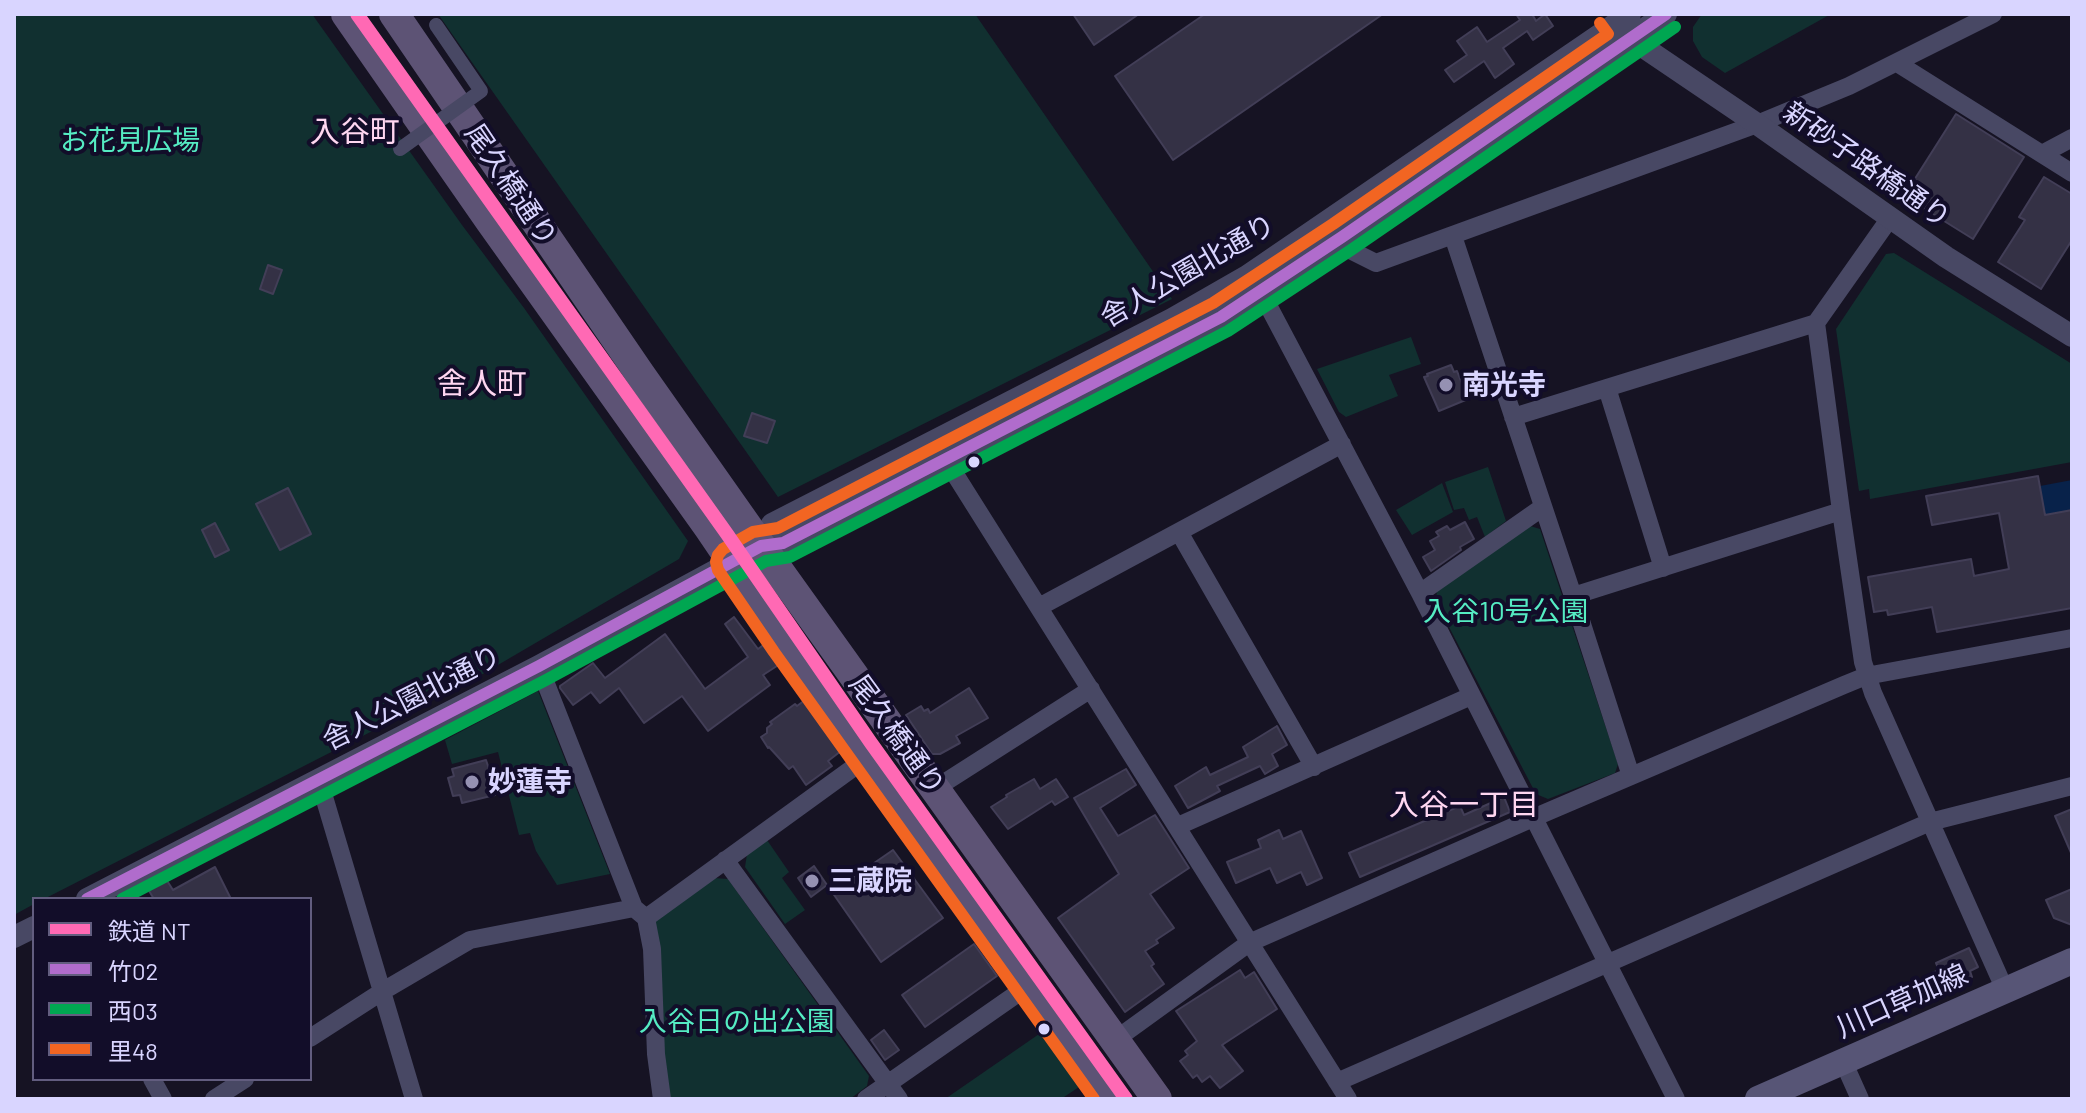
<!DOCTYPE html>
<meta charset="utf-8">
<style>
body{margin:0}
#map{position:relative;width:2086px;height:1113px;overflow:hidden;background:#161323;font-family:Barlow,"Noto Sans JP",sans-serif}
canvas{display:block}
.frame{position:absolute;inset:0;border:16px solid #d9d5ff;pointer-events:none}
.legend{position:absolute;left:32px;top:897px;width:280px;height:184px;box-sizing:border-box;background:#120d29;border:2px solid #625d7f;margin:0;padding:10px 14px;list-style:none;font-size:24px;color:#d9d5ff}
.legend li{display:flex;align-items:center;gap:16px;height:40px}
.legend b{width:40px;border:2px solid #625d7f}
</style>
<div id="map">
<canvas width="2086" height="1113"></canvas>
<div class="frame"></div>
<ul class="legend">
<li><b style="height:10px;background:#ff69b4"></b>鉄道 NT</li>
<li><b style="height:10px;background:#b06ccc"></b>竹02</li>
<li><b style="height:10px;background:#00a651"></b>西03</li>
<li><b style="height:10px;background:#f26522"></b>里48</li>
</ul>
</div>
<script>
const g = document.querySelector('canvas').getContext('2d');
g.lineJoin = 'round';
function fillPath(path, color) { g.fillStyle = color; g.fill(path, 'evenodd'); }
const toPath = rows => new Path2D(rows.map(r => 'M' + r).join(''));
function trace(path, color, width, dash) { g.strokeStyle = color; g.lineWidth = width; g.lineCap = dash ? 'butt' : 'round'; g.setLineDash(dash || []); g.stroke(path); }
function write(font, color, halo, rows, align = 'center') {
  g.font = font + ' Barlow,"Noto Sans JP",sans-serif'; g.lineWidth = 8; g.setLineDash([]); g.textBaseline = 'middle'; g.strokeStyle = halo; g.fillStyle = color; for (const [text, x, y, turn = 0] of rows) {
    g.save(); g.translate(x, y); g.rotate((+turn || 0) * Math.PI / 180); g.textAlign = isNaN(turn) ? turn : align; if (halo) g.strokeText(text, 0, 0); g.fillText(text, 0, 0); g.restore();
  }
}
fillPath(toPath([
 [14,14,312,14,462,225,524,308,688,541,679,559,474,679,44,899,34,899,34,904,14,915],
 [438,14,975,14,1172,299,778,497],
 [1702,14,1831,14,1725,73,1702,57,1693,41,1693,27],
 [1894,253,2072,364,2072,462,1870,499,1869,489,1859,491,1836,329,1886,254],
 [1411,337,1421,364,1389,375,1398,396,1346,417,1339,412,1317,369],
 [1488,467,1506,521,1485,537,1477,517,1469,520,1464,508,1454,510,1445,482],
 [1442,483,1453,512,1412,535,1396,510],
 [1527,525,1540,529,1618,764,1615,773,1548,799,1536,794,1436,602,1437,590],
 [538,691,610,874,557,885,536,851,530,833,519,835,498,752,452,764,445,740],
 [767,840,789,872,782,878,805,910,785,924,745,867,747,854],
 [714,878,728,879,869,1076,867,1086,850,1099,666,1099,654,920],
 [1042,1032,1079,1087,1061,1099,945,1099]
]), '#113030');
fillPath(toPath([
 [2072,480,2072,510,2045,515,2040,486]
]), '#08224a');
const building = toPath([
 [1073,14,1139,14,1094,45,1073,14],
 [1205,14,1383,14,1173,160,1115,76,1205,14],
 [1516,14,1532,14,1536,21,1545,14,1553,26,1533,40,1527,31,1503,48,1514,64,1495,78,1484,61,1454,82,1445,70,1467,55,1457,41,1477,27,1487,42,1520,20,1516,14],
 [1956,114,2024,157,1973,239,1904,196,1956,114],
 [2044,177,2072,194,2072,240,2041,289,1998,262,2025,220,2019,217,2044,177],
 [268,265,282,270,273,294,260,289,268,265],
 [1451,365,1454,372,1457,371,1468,399,1439,411,1424,377,1428,376,1427,374,1451,365],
 [752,413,775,421,767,443,744,436,752,413],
 [2038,476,2045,515,2072,510,2072,608,1937,632,1932,607,1888,615,1887,610,1874,612,1868,577,1971,559,1974,576,2009,569,1999,513,1932,525,1926,496,2038,476],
 [288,488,311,534,280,550,256,504,288,488],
 [1465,522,1474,539,1460,547,1461,550,1431,571,1423,557,1435,550,1430,541,1439,536,1436,532,1447,526,1450,530,1465,522],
 [215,523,229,550,215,557,202,530,215,523],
 [734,617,758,649,766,643,780,664,763,675,770,685,708,731,682,696,644,723,619,688,600,703,591,692,573,705,560,688,560,686,593,663,605,678,665,634,705,689,748,657,725,624,734,617],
 [969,688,988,718,956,736,960,743,940,754,932,754,906,715,921,706,924,711,928,709,930,713,969,688],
 [805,700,841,751,828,761,832,766,806,785,793,766,789,769,769,747,768,748,761,737,767,733,767,728,772,724,770,722,795,704,797,706,805,700],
 [1277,726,1287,745,1272,754,1278,766,1265,774,1260,766,1217,786,1220,791,1188,808,1175,786,1206,767,1210,775,1248,757,1243,747,1277,726],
 [486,760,489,769,492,768,496,783,492,784,495,795,462,803,460,795,453,796,448,778,454,776,452,769,486,760],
 [1126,769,1136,785,1100,808,1118,836,1155,815,1189,868,1150,894,1174,928,1156,940,1158,943,1145,951,1154,964,1151,966,1164,984,1125,1012,1058,918,1119,874,1074,798,1126,769],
 [1034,779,1040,789,1056,779,1068,797,1055,805,1052,801,1008,829,991,807,1007,797,1006,795,1034,779],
 [1504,797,1510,812,1360,877,1349,853,1460,806,1464,815,1504,797],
 [2072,809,2072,855,2055,816,2072,809],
 [1279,830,1283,839,1301,831,1322,878,1307,885,1301,872,1277,883,1270,868,1236,883,1227,862,1261,848,1258,840,1279,830],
 [893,850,943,918,881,962,832,892,893,850],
 [814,866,827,885,811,897,798,878,814,866],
 [215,867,231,899,154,899,146,886,164,876,173,890,215,867],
 [2072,889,2072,925,2054,918,2046,900,2072,889],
 [974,944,997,976,925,1027,902,995,974,944],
 [1969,948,1978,967,1970,971,1972,977,1936,993,1928,975,1939,970,1936,963,1969,948],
 [1240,970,1245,978,1254,972,1277,1009,1222,1045,1243,1071,1220,1088,1210,1076,1202,1082,1197,1075,1193,1078,1180,1061,1188,1055,1185,1051,1197,1041,1176,1011,1240,970],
 [884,1030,899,1050,885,1060,871,1040,884,1030]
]);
fillPath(building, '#343145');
trace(building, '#423e57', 2);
trace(toPath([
 [1897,63,2072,173],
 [2042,154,2072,138],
 [1890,218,1816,323,1841,511,1863,662,1873,693,2005,990],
 [1453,236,1573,596,1631,776],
 [1342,237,1350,250,1376,263,1757,124,1849,86,1993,14],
 [1261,292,1420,593,1676,1099],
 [1607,388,1663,568],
 [1513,417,1816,323],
 [946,460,1348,1099],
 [1179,532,1314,767],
 [1420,593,1543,507],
 [1573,596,1841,511],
 [1039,607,1342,444],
 [539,666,634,908,646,918,652,949,656,1054,662,1099],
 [319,780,414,1099],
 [936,788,1091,689],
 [1178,826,1471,696],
 [725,860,899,1099],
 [646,918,868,757],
 [310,1038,383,991,470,940,634,908],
 [1115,1040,1249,943,1533,818,1844,685,1866,676,2072,638],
 [1843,1061,1860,1099],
 [152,1079,163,1099],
 [1337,1082,1930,822,2072,786],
 [214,1099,245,1079],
 [866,1099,1031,984]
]), '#484864', 18);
trace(toPath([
 [1623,28,1630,38,1757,124,1946,257,2072,336],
 [761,546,772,524,1172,319,1247,276,1630,14],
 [87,899,539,666,761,546,783,543,1221,317,1342,237,1666,14],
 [14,937,34,927]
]), '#484864', 22);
trace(toPath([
 [1758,1099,2072,961]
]), '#575576', 26);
trace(toPath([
 [346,14,490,221,709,528,787,643,1114,1099],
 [394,14,640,374,761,546,1157,1099]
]), '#5d5375', 30);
trace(toPath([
 [400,149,481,91,436,25]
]), '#484864', 14);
trace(toPath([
 [87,899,539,666,761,546,783,543,1221,317,1342,237,1666,14]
]), '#b06ccc', 12);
trace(toPath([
 [122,899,546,680,766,561,790,557,1228,331,1351,250,1675,27]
]), '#00a651', 12);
trace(toPath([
 [1094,1099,774,652,718,570,716,562,718,555,723,549,753,532,778,528,1213,303,1333,224,1608,34,1600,23]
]), '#f26522', 12);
trace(toPath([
 [357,14,727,534,871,743,1126,1099]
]), '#ff69b4', 14);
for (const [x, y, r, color] of [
 [1446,385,8,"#9591b2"],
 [974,462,7,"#d9d5ff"],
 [472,782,8,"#9591b2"],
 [812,881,8,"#9591b2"],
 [1044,1029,7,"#d9d5ff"]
]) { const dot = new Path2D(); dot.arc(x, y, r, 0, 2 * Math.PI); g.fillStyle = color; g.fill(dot); trace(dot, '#120d29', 3); }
write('28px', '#55ecc3', '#120d29', [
 ["お花見広場",130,141],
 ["入谷10号公園",1506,612],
 ["入谷日の出公園",737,1022]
]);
write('28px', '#d9d5ff', '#120d29', [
 ["新砂子路橋通り",1867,165,35],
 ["尾久橋通り",511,185,56],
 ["舎人公園北通り",1188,271,-30],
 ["舎人公園北通り",412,698,-27],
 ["尾久橋通り",897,735,54],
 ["川口草加線",1902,1001,-24]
]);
write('bold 28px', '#d9d5ff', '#120d29', [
 ["南光寺",1462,385],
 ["妙蓮寺",488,782],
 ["三蔵院",828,881]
], 'left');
write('30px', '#ffd7f1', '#120d29', [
 ["入谷町",355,132],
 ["舎人町",482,384],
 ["入谷一丁目",1464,805]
]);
</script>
